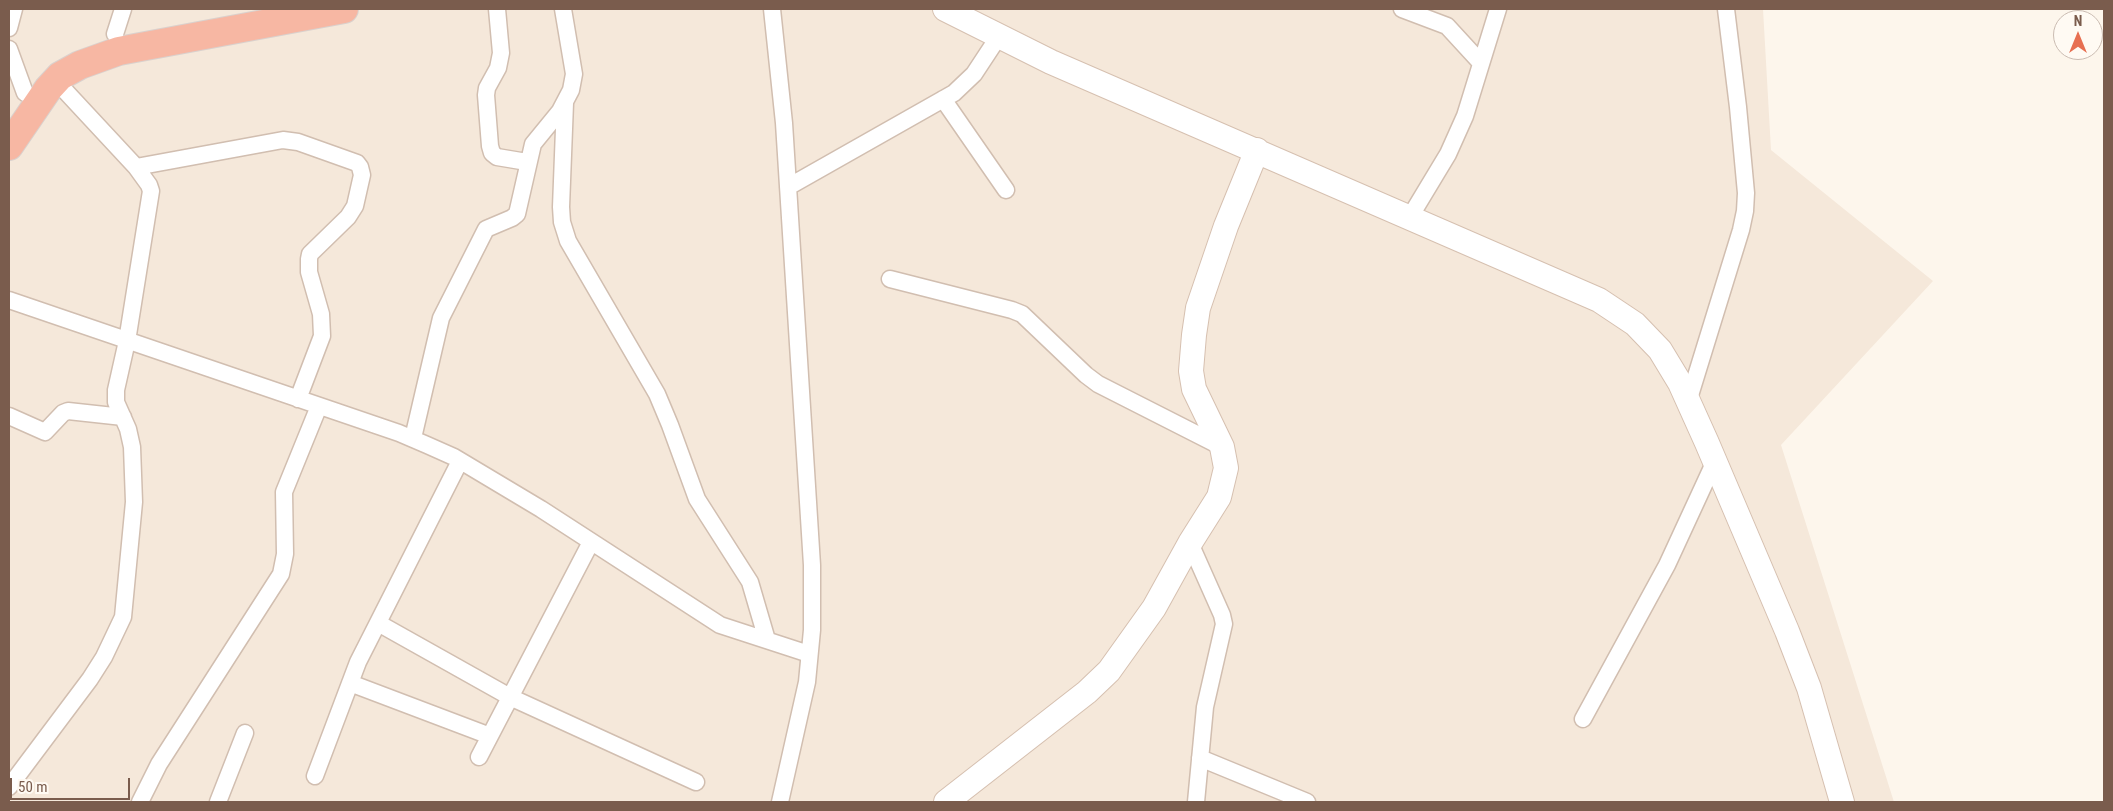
<!DOCTYPE html>
<style>
body{margin:0}
#map{position:relative;width:2113px;height:811px;overflow:hidden;background:#fdf6ec;font-family:"Roboto Condensed",sans-serif}
canvas{display:block}
.frame{position:absolute;inset:0;border:10px solid #7a5c4d;pointer-events:none}
.north{position:absolute;left:2053px;top:10px;width:50px;height:50px;box-sizing:border-box;background:#fffaf3;border:1px solid #cabbb1;border-radius:50%;rotate:0deg;font-size:14px;font-weight:700;line-height:20px;text-align:center;color:#7a5c4d}
.north::after{content:'';display:block;margin:auto;width:18px;height:22px;background:#e76f51;clip-path:polygon(50% 0,100% 100%,50% 72%,0 100%)}
.scale{position:absolute;left:10px;top:778px;width:120px;height:22px;box-sizing:border-box;border:2px solid #7a5c4d;border-top:0;padding-left:6px;font-size:15px;line-height:18px;white-space:nowrap;color:#7a5c4d;-webkit-text-stroke:4px #fffaf3;paint-order:stroke}
</style>
<div id="map">
<canvas width="2113" height="811"></canvas>
<div class="frame"></div>
<div class="north">N</div>
<div class="scale">50 m</div>
</div>
<script>
const g = document.querySelector('canvas').getContext('2d');
g.lineJoin = 'round';
function fillPath(path, color) { g.fillStyle = color; g.fill(path, 'evenodd'); }
const toPath = rows => new Path2D(rows.map(r => 'M' + r).join(''));
function trace(path, color, width, dash) { g.strokeStyle = color; g.lineWidth = width; g.lineCap = dash ? 'butt' : 'round'; g.setLineDash(dash || []); g.stroke(path); }
fillPath(toPath([
 [9,9,1763,9,1771,150,1933,281,1781,445,1894,802,9,802]
]), '#f5e8da');
const street = toPath([
 [497,9,501,53,498,68,487,88,486,95,490,146,492,153,497,157,527,162],
 [772,9,784,123,812,565,812,630,807,682,780,802],
 [1402,9,1447,26,1481,63],
 [9,28,14,9],
 [115,34,123,9],
 [9,49,25,93],
 [943,99,1006,190],
 [565,103,561,207,562,222,568,241,657,394,670,425,697,499,750,582,767,640],
 [136,167,283,140,298,142,357,163,360,167,362,175,355,206,348,217,310,254,309,259,309,272,321,314,322,336,298,399],
 [788,187,954,93,974,74,999,36],
 [1410,217,1448,154,1465,116,1498,9],
 [890,279,1012,310,1022,314,1086,375,1098,384,1222,447],
 [9,300,399,433,427,445,454,457,541,509,720,625,809,654],
 [1688,402,1741,230,1745,211,1746,193,1738,107,1726,9],
 [9,416,45,432,63,413,68,411,123,417],
 [413,438,441,318,486,229,512,218,517,214,533,144,560,111,571,90,574,74,563,9],
 [1190,543,1222,615,1224,624,1205,707,1196,802],
 [378,623,510,697,696,782],
 [350,683,490,736],
 [1583,719,1667,565,1715,461],
 [479,757,591,542],
 [1200,758,1307,802],
 [315,776,358,662,460,461],
 [9,787,90,679,104,657,123,617,134,502,132,447,128,429,116,402,116,390,127,341,151,191,149,185,136,167,56,81],
 [140,802,159,764,281,574,285,554,284,492,319,406],
 [218,802,245,733]
]);
const secondary = toPath([
 [945,9,1051,62,1599,300,1635,324,1660,350,1680,383,1707,443,1787,631,1809,688,1842,802],
 [946,802,1087,692,1109,671,1154,608,1190,543,1219,497,1226,468,1222,447,1194,389,1191,371,1194,335,1198,308,1226,226,1257,150]
]);
const highway = toPath([
 [9,146,48,89,60,76,80,65,119,51,344,9]
]);
trace(street, '#d1beb0', 19);
trace(secondary, '#d6c0b0', 26);
trace(highway, '#dad1cd', 30);
trace(street, '#fff', 16);
trace(secondary, '#fff', 24);
trace(highway, '#f7b7a3', 28);
</script>
